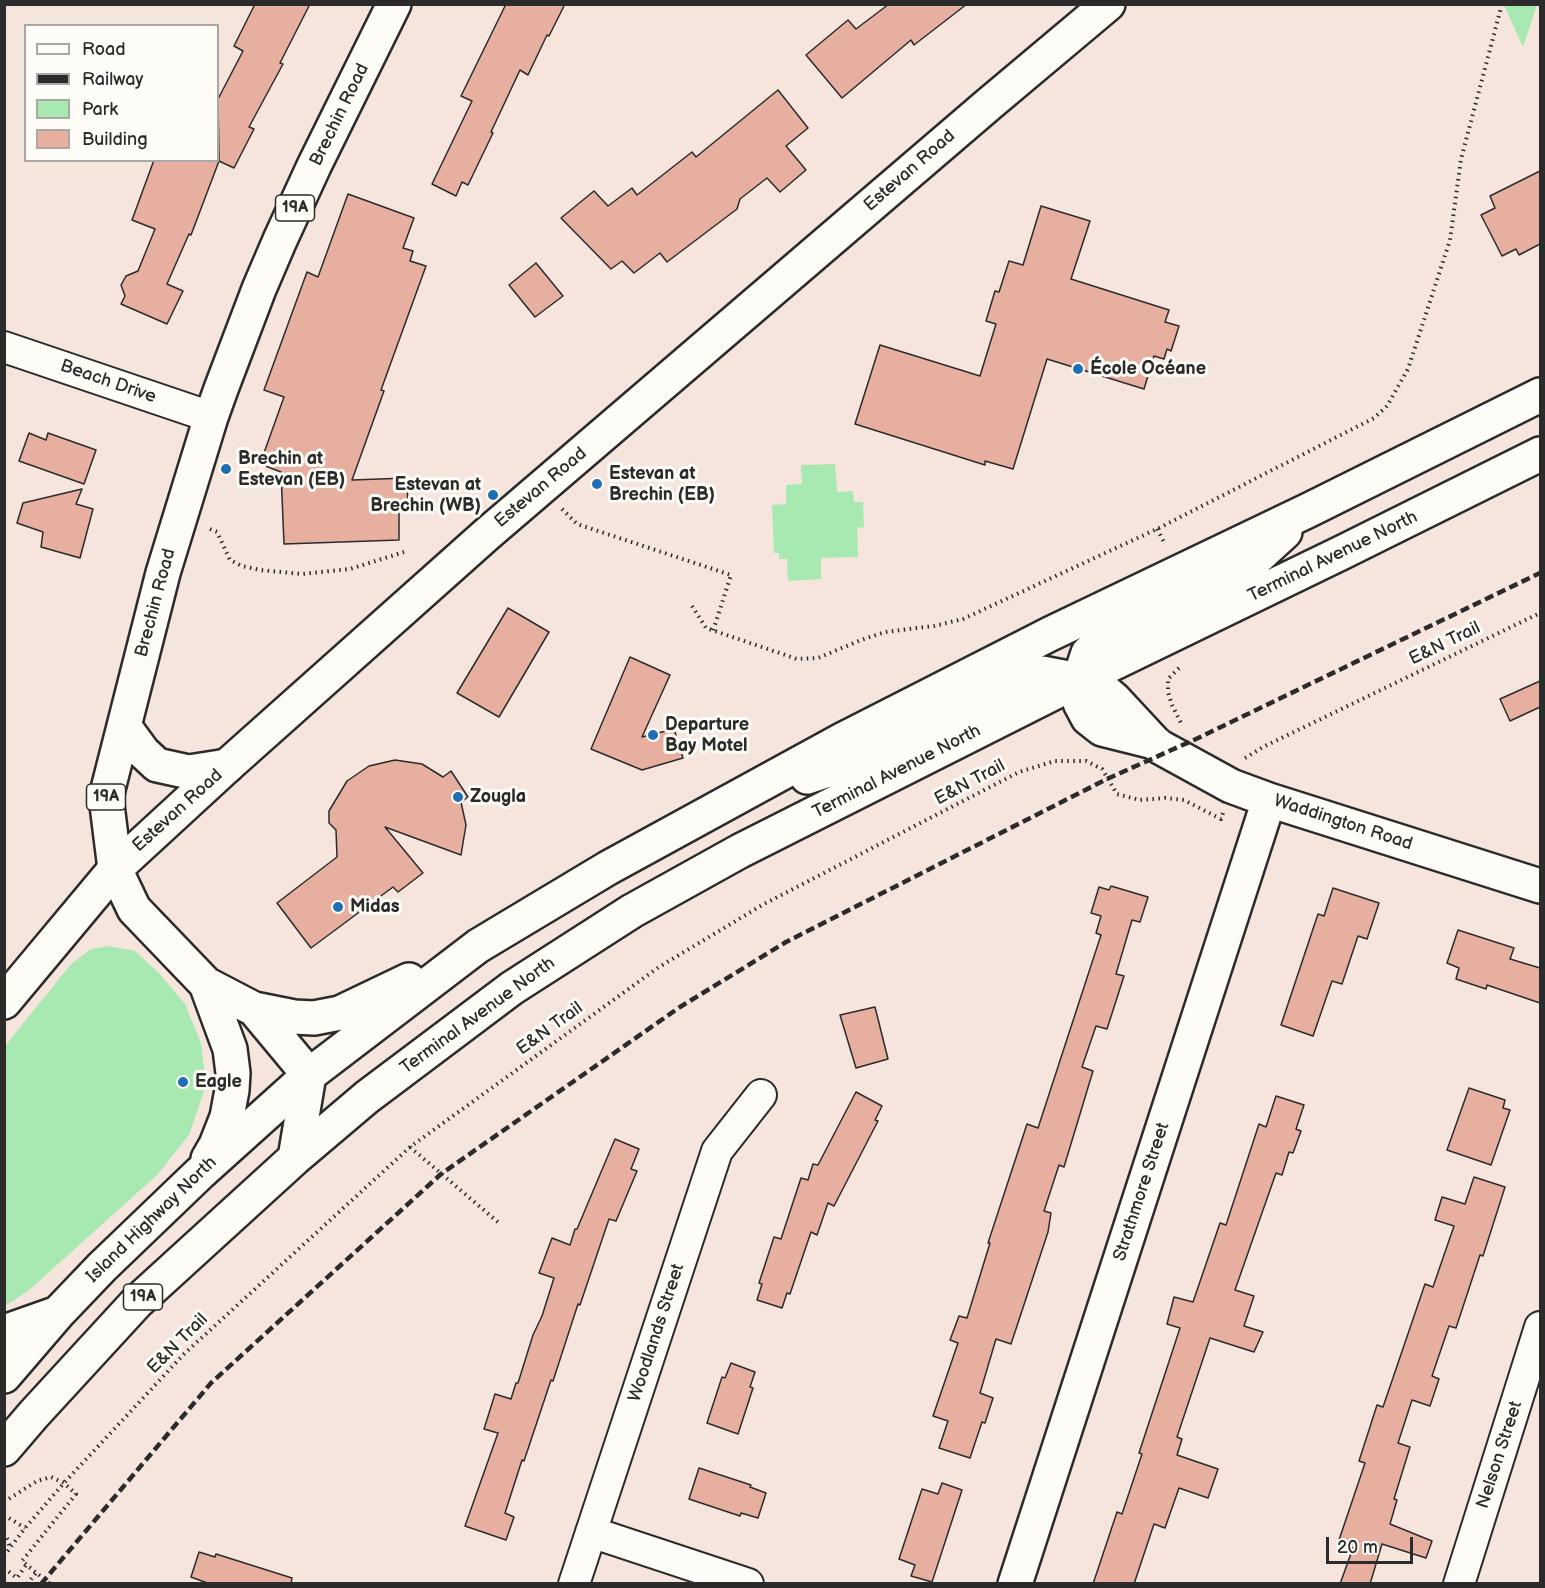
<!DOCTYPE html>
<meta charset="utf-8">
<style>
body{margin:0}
#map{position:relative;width:1545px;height:1588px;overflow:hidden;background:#f6e5dd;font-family:"Balsamiq Sans",sans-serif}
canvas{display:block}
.frame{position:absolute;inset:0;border:6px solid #2b2b2b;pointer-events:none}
.legend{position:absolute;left:24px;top:24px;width:195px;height:138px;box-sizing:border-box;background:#fdfcf7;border:2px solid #a9a8a5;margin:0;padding:8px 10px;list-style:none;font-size:18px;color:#2b2b2b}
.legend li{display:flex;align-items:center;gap:12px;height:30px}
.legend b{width:30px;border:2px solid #a9a8a5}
.scale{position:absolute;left:1326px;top:1537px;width:87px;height:27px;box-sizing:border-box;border:3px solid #2b2b2b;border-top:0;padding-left:8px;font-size:18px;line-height:21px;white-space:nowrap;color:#2b2b2b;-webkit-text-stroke:4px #fdfcf7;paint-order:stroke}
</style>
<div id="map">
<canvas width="1545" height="1588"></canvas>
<div class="frame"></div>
<ul class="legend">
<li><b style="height:8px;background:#fdfcf7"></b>Road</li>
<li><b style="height:8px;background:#2b2b2b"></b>Railway</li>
<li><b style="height:16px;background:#a8e9b2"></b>Park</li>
<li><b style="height:16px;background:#e7afa0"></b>Building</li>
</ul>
<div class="scale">20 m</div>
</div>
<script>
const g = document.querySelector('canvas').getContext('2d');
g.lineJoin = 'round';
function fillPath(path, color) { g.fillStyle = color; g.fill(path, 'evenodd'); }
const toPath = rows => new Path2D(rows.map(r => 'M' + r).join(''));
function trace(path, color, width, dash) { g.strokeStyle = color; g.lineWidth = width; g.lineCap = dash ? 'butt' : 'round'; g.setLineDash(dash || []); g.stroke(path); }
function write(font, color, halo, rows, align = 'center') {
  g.font = font + ' "Balsamiq Sans",sans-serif'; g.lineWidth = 6; g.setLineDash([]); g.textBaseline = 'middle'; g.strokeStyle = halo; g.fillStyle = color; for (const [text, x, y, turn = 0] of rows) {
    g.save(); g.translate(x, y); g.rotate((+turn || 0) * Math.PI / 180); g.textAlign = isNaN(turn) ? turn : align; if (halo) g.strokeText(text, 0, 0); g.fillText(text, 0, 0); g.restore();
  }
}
fillPath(toPath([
 [1504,5,1537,5,1523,47],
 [835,464,837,492,853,491,854,502,863,502,864,527,857,528,858,557,821,558,821,579,788,581,787,559,779,559,779,553,774,553,772,505,786,504,786,485,802,484,801,465],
 [109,946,135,951,158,972,185,1004,201,1043,206,1085,189,1135,157,1175,28,1291,5,1306,5,1046,71,964,91,949]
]), '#a8e9b2');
const building = toPath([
 [255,4,310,4,280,63,283,64,249,127,254,129,234,168,219,161,191,235,189,234,167,284,183,291,167,324,121,304,125,296,121,285,126,276,138,271,155,229,132,220,154,160,219,160,218,99,243,51,234,46,255,4],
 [506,4,565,4,549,36,547,35,528,75,520,70,491,132,493,133,468,185,462,182,456,196,432,184,472,101,461,96,506,4],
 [889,4,967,4,914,45,911,40,842,98,806,55,848,20,856,29,889,4],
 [778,90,808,128,786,146,806,170,780,192,767,178,740,199,737,209,667,262,660,253,634,273,622,261,611,269,561,218,594,191,608,206,632,188,637,195,692,152,696,157,778,90],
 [1540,171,1540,244,1519,255,1516,249,1502,256,1481,215,1495,208,1490,196,1540,171],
 [348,194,414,218,403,248,413,251,410,261,426,266,381,390,384,391,352,480,407,478,408,511,399,511,399,540,284,544,281,472,260,464,284,397,264,390,307,272,318,277,348,194],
 [1041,206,1090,221,1071,279,1169,310,1165,322,1179,326,1171,351,1167,349,1164,359,1154,356,1144,389,1047,359,1013,469,985,461,985,465,855,424,880,345,980,376,996,324,986,321,995,291,999,292,1009,261,1023,265,1041,206],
 [536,263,563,296,535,317,509,285,536,263],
 [29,433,46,440,48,433,96,450,84,484,19,461,29,433],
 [82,489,76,504,93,509,80,558,41,547,43,532,17,523,23,503,82,489],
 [508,608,549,632,499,717,457,693,508,608],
 [630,657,670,675,642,737,674,729,683,758,642,770,591,749,630,657],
 [1540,681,1540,707,1510,721,1500,699,1540,681],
 [395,760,422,764,443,777,451,771,468,797,461,802,466,825,461,855,385,827,423,873,398,892,393,887,311,948,277,903,337,857,336,830,329,823,329,811,347,781,369,766,395,760],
 [1111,886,1148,897,1140,922,1132,920,1116,974,1124,976,1107,1029,1096,1026,1082,1067,1093,1071,1064,1167,1059,1165,1044,1211,1051,1213,1048,1232,1011,1344,996,1339,980,1393,993,1398,985,1423,982,1422,970,1458,939,1448,948,1421,933,1416,958,1343,950,1340,959,1316,967,1318,990,1243,988,1243,1027,1124,1038,1128,1101,935,1096,933,1101,916,1091,913,1099,887,1109,890,1111,886],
 [1333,888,1379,903,1367,939,1358,936,1342,984,1332,981,1313,1036,1281,1025,1318,914,1324,916,1333,888],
 [1458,930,1514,948,1510,959,1540,968,1540,1003,1487,985,1486,989,1456,979,1459,968,1447,963,1458,930],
 [875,1007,888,1059,856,1068,840,1015,875,1007],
 [1469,1088,1505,1100,1503,1108,1510,1110,1491,1165,1447,1150,1469,1088],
 [856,1092,882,1106,875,1120,878,1121,834,1206,828,1203,817,1235,811,1232,790,1294,787,1293,782,1308,757,1300,762,1284,759,1283,774,1237,781,1239,801,1178,808,1180,813,1164,818,1165,856,1092],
 [1276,1096,1304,1105,1296,1129,1301,1131,1293,1153,1289,1152,1282,1175,1276,1173,1235,1290,1254,1296,1244,1326,1263,1332,1254,1352,1210,1338,1177,1437,1182,1439,1177,1455,1218,1469,1208,1498,1179,1488,1165,1528,1154,1524,1134,1584,1093,1584,1117,1512,1122,1514,1142,1454,1139,1453,1180,1328,1167,1324,1174,1297,1193,1302,1220,1223,1226,1225,1259,1124,1266,1127,1276,1096],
 [615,1139,639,1149,631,1169,637,1171,616,1221,609,1219,580,1305,578,1304,553,1381,551,1380,524,1461,522,1460,505,1513,514,1517,506,1540,465,1526,498,1433,484,1429,495,1394,511,1399,516,1383,518,1383,533,1335,542,1316,554,1278,539,1273,552,1238,570,1245,575,1229,577,1229,615,1139],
 [1474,1177,1505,1187,1483,1256,1480,1255,1456,1328,1449,1326,1432,1376,1439,1379,1430,1406,1412,1400,1398,1443,1410,1447,1394,1499,1397,1500,1390,1524,1432,1541,1426,1558,1382,1544,1370,1584,1340,1584,1353,1548,1338,1543,1365,1463,1359,1461,1377,1405,1383,1407,1425,1284,1433,1287,1454,1226,1435,1220,1442,1197,1465,1204,1474,1177],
 [731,1363,755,1372,750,1387,753,1388,738,1434,707,1423,722,1377,725,1378,731,1363],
 [699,1468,751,1485,750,1487,766,1493,758,1518,741,1513,740,1516,689,1499,699,1468],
 [942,1483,962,1490,932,1582,911,1576,915,1565,899,1559,922,1489,938,1494,942,1483],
 [199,1552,215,1557,216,1554,292,1578,291,1584,210,1584,191,1577,199,1552]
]);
fillPath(building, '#e7afa0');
trace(building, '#2b2b2b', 1.5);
const minor = toPath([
 [4,347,211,417],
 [591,1532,748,1584],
 [574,1584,717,1151,761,1095],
 [1459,1584,1540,1327]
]);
const tertiary = toPath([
 [1154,742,1102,729,1088,718,1080,703,1079,680,1100,687,1114,699,1154,742,1160,747,1231,786,1269,800,1540,886],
 [4,1002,115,869,227,766,486,535,989,104,1108,4],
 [1015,1584,1269,800]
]);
const primary = toPath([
 [1079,680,1088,653,1114,630,1249,565,1285,532],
 [124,726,143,752,157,765,189,772,227,766],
 [807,777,852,762,1011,684,1042,673,1079,680],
 [206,984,230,1049,233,1073,232,1090,227,1117,216,1145,208,1159],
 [254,1009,294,1017,314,1018,340,1013,409,980],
 [295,1158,309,1075,254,1009,206,984,134,909,115,869,106,797,163,573,211,417,221,389,259,289,280,240,314,166,394,4],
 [4,1332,58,1313],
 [4,1376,59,1312,102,1267,200,1173,309,1075,478,946,608,868,842,740,1050,634,1309,510,1540,395],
 [4,1449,34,1414,137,1302,295,1158,367,1097,512,988,632,911,740,851,1079,680,1343,552,1540,454]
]);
trace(minor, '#2b2b2b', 34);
trace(tertiary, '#2b2b2b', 38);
trace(primary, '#2b2b2b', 38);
trace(toPath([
 [562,509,577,524,731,575,713,631],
 [210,529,217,532,230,560,242,566,260,570,302,574,350,569,404,552],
 [1157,529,1165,544],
 [692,606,706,628,797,659,818,658,861,640,885,632,934,626,963,619,1157,529,1374,418,1387,406,1408,369,1450,240,1461,159,1502,4],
 [1179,668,1168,679,1168,692,1172,705,1181,723],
 [1245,758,1263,747,1540,613],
 [410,1147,499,1223],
 [4,1502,37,1481,51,1477,64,1483,76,1494,22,1561,50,1584],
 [4,1515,25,1528],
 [4,1533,8,1540,10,1548],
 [4,1556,25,1528,64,1483,184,1354,410,1147,659,967,764,904,1019,772,1055,761,1086,761,1102,769,1117,794,1140,800,1165,798,1184,800,1221,819,1223,813],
 [4,1568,17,1578,26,1565],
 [4,1580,10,1584],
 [27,1584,36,1573]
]), '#2b2b2b', 4, [1.5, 4.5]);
trace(minor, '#fdfcf7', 30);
trace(tertiary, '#fdfcf7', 33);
trace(primary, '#fdfcf7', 33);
trace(toPath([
 [41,1584,211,1383,441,1174,680,1007,786,942,1107,779,1196,739,1540,573]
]), '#2b2b2b', 4.5, [9, 4.5]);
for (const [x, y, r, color] of [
 [1078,369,6,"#1f6fb2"],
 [226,469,6,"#1f6fb2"],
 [597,484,6,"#1f6fb2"],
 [493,495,6,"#1f6fb2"],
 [653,735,6,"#1f6fb2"],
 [458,797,6,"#1f6fb2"],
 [338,907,6,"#1f6fb2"],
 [183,1082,6,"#1f6fb2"]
]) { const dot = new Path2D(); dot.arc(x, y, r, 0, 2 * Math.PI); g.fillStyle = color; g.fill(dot); trace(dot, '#fdfcf7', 2); }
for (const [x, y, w] of [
 [295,208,39],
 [106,797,39],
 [143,1297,39]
]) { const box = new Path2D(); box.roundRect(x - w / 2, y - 13, w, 26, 4.5); g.fillStyle = '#fdfcf7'; g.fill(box); trace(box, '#2b2b2b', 1.5); }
write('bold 16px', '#2b2b2b', null, [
 ["19A",295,208],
 ["19A",106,797],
 ["19A",143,1297]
]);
write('18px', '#2b2b2b', '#fdfcf7', [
 ["Brechin Road",340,115,-64],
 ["Estevan Road",910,171,-41],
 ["Beach Drive",108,382,19],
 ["Estevan Road",541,488,-40],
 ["Terminal Avenue North",1333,557,-26],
 ["Brechin Road",156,603,-75],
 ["E&N Trail",1445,644,-26],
 ["Terminal Avenue North",897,772,-27],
 ["E&N Trail",970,783,-28],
 ["Estevan Road",178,811,-42],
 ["Waddington Road",1343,823,18],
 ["Terminal Avenue North",478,1016,-36],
 ["E&N Trail",550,1029,-36],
 ["Strathmore Street",1142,1192,-72],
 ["Island Highway North",152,1220,-44],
 ["Woodlands Street",657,1333,-72],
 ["E&N Trail",178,1344,-45],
 ["Nelson Street",1500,1455,-72]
]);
write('bold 18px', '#2b2b2b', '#fdfcf7', [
 ["École Océane",1090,369],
 ["Brechin at",238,459],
 ["Estevan (EB)",238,480],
 ["Estevan at",609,474],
 ["Brechin (EB)",609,495],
 ["Estevan at",481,485,"right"],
 ["Brechin (WB)",481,506,"right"],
 ["Departure",665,725],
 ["Bay Motel",665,746],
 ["Zougla",470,797],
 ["Midas",350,907],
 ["Eagle",195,1082]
], 'left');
</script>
